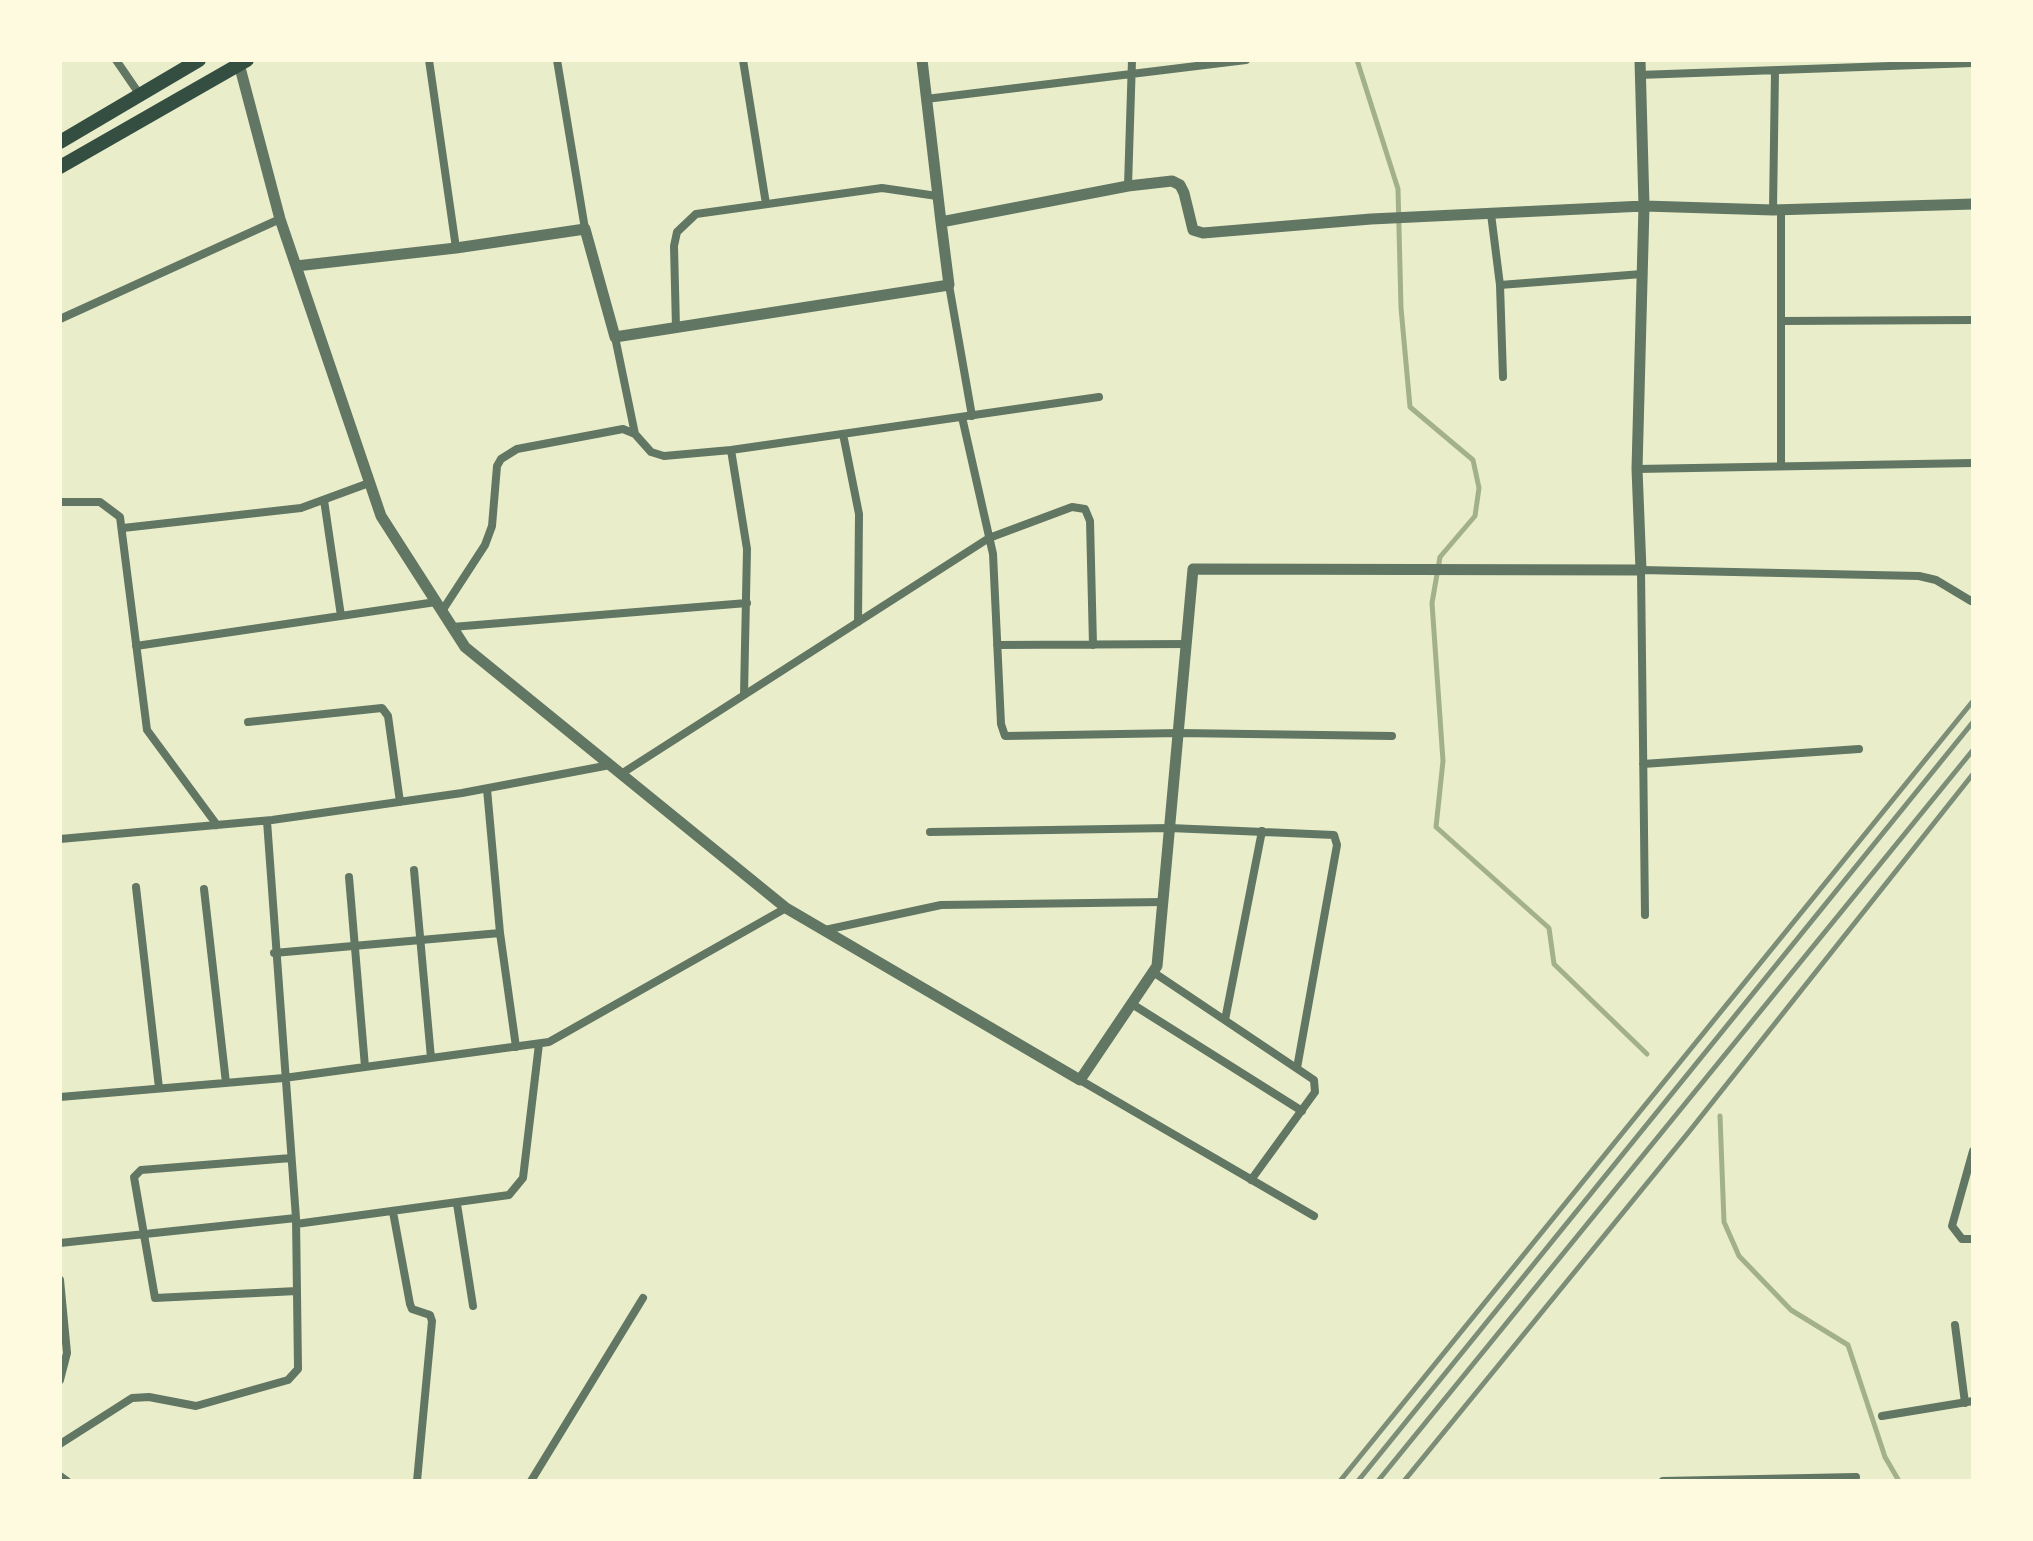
<!DOCTYPE html>
<style>
body{margin:0}
#map{position:relative;width:2033px;height:1541px;overflow:hidden;background:#e9edc9;font-family:"Golos Text",sans-serif}
canvas{display:block}
.frame{position:absolute;inset:0;border:62px solid #fefae0;pointer-events:none}
</style>
<div id="map">
<canvas width="2033" height="1541"></canvas>
<div class="frame"></div>
</div>
<script>
const g = document.querySelector('canvas').getContext('2d');
g.lineJoin = 'round';
const toPath = rows => new Path2D(rows.map(r => 'M' + r).join(''));
function trace(path, color, width, dash) { g.strokeStyle = color; g.lineWidth = width; g.lineCap = dash ? 'butt' : 'round'; g.setLineDash(dash || []); g.stroke(path); }
trace(toPath([
 [1357,60,1398,189,1401,308,1410,407,1473,460,1479,488,1475,516,1440,557,1432,603,1443,761,1436,827,1549,928,1554,964,1647,1054],
 [1720,1116,1724,1222,1739,1256,1791,1310,1848,1345,1885,1457,1899,1481]
]), '#a3b18a', 5);
trace(toPath([
 [116,60,140,95],
 [429,60,456,248],
 [557,60,585,229],
 [743,60,766,204],
 [1639,75,1973,63],
 [926,99,1246,60],
 [1128,186,1132,60],
 [1773,210,1775,71],
 [1491,214,1500,285,1503,377],
 [949,285,972,416],
 [1500,285,1642,274],
 [60,319,280,219],
 [1782,321,1973,320],
 [676,328,674,246,677,232,696,214,882,188,937,196],
 [615,337,635,434],
 [962,417,993,554,1001,724,1005,736,1179,733,1392,736],
 [843,434,859,514,858,622],
 [731,450,747,549,744,695],
 [1781,466,1781,209],
 [1637,469,1973,463],
 [324,500,341,616],
 [60,502,100,502,120,517,147,730,217,825],
 [123,528,301,508,369,483],
 [442,611,485,545,492,526,497,466,501,459,517,449,623,429,635,434,651,452,664,456,731,450,1099,397],
 [452,627,747,603],
 [997,645,1187,644],
 [136,646,436,602],
 [248,722,382,708,388,716,400,802],
 [1643,764,1859,749],
 [621,774,989,538,1072,507,1085,509,1090,521,1093,645],
 [487,789,500,933,516,1047],
 [930,832,1170,828,1334,835,1337,845,1297,1068],
 [60,839,272,820,462,793,610,765],
 [414,870,431,1058],
 [349,877,365,1067],
 [136,887,159,1088],
 [204,889,226,1083],
 [1645,915,1641,570,1919,576,1936,580,1971,601],
 [825,930,941,905,1163,902],
 [274,953,500,933],
 [1153,972,1314,1080,1315,1092,1251,1180],
 [1132,1004,1302,1111],
 [1225,1020,1262,831],
 [1080,1080,1314,1216],
 [60,1097,284,1078,549,1042,786,908],
 [1973,1151,1952,1226,1962,1239,1973,1239],
 [291,1158,141,1170,134,1177,155,1298,297,1291],
 [457,1204,473,1306],
 [393,1212,410,1304,412,1309,430,1315,432,1321,417,1481],
 [296,1224,509,1195,523,1178,539,1044],
 [60,1243,296,1218],
 [60,1280,67,1353,60,1380],
 [1955,1325,1965,1403],
 [1882,1416,1973,1401],
 [60,1444,132,1398,149,1397,196,1406,288,1380,298,1369,296,1218,267,821],
 [60,1476,67,1481],
 [531,1481,643,1298],
 [1663,1481,1856,1477]
]), '#617663', 8);
trace(toPath([
 [238,60,280,219,381,516,465,647,786,908,1080,1080,1157,966,1193,569,1641,570,1637,469,1644,206,1640,60],
 [922,60,941,222],
 [296,266,456,248,585,229,615,337,949,285,941,222,1128,186,1172,181,1180,185,1184,193,1193,230,1203,233,1371,219,1644,206,1773,210,1973,204]
]), '#617663', 11);
trace(toPath([
 [60,142,199,60],
 [60,167,247,60]
]), '#344e41', 14);
trace(toPath([
 [1340,1481,1973,701],
 [1358,1481,1973,722],
 [1378,1481,1973,750],
 [1404,1481,1688,1133,1973,774]
]), '#7c8e77', 5);
</script>
